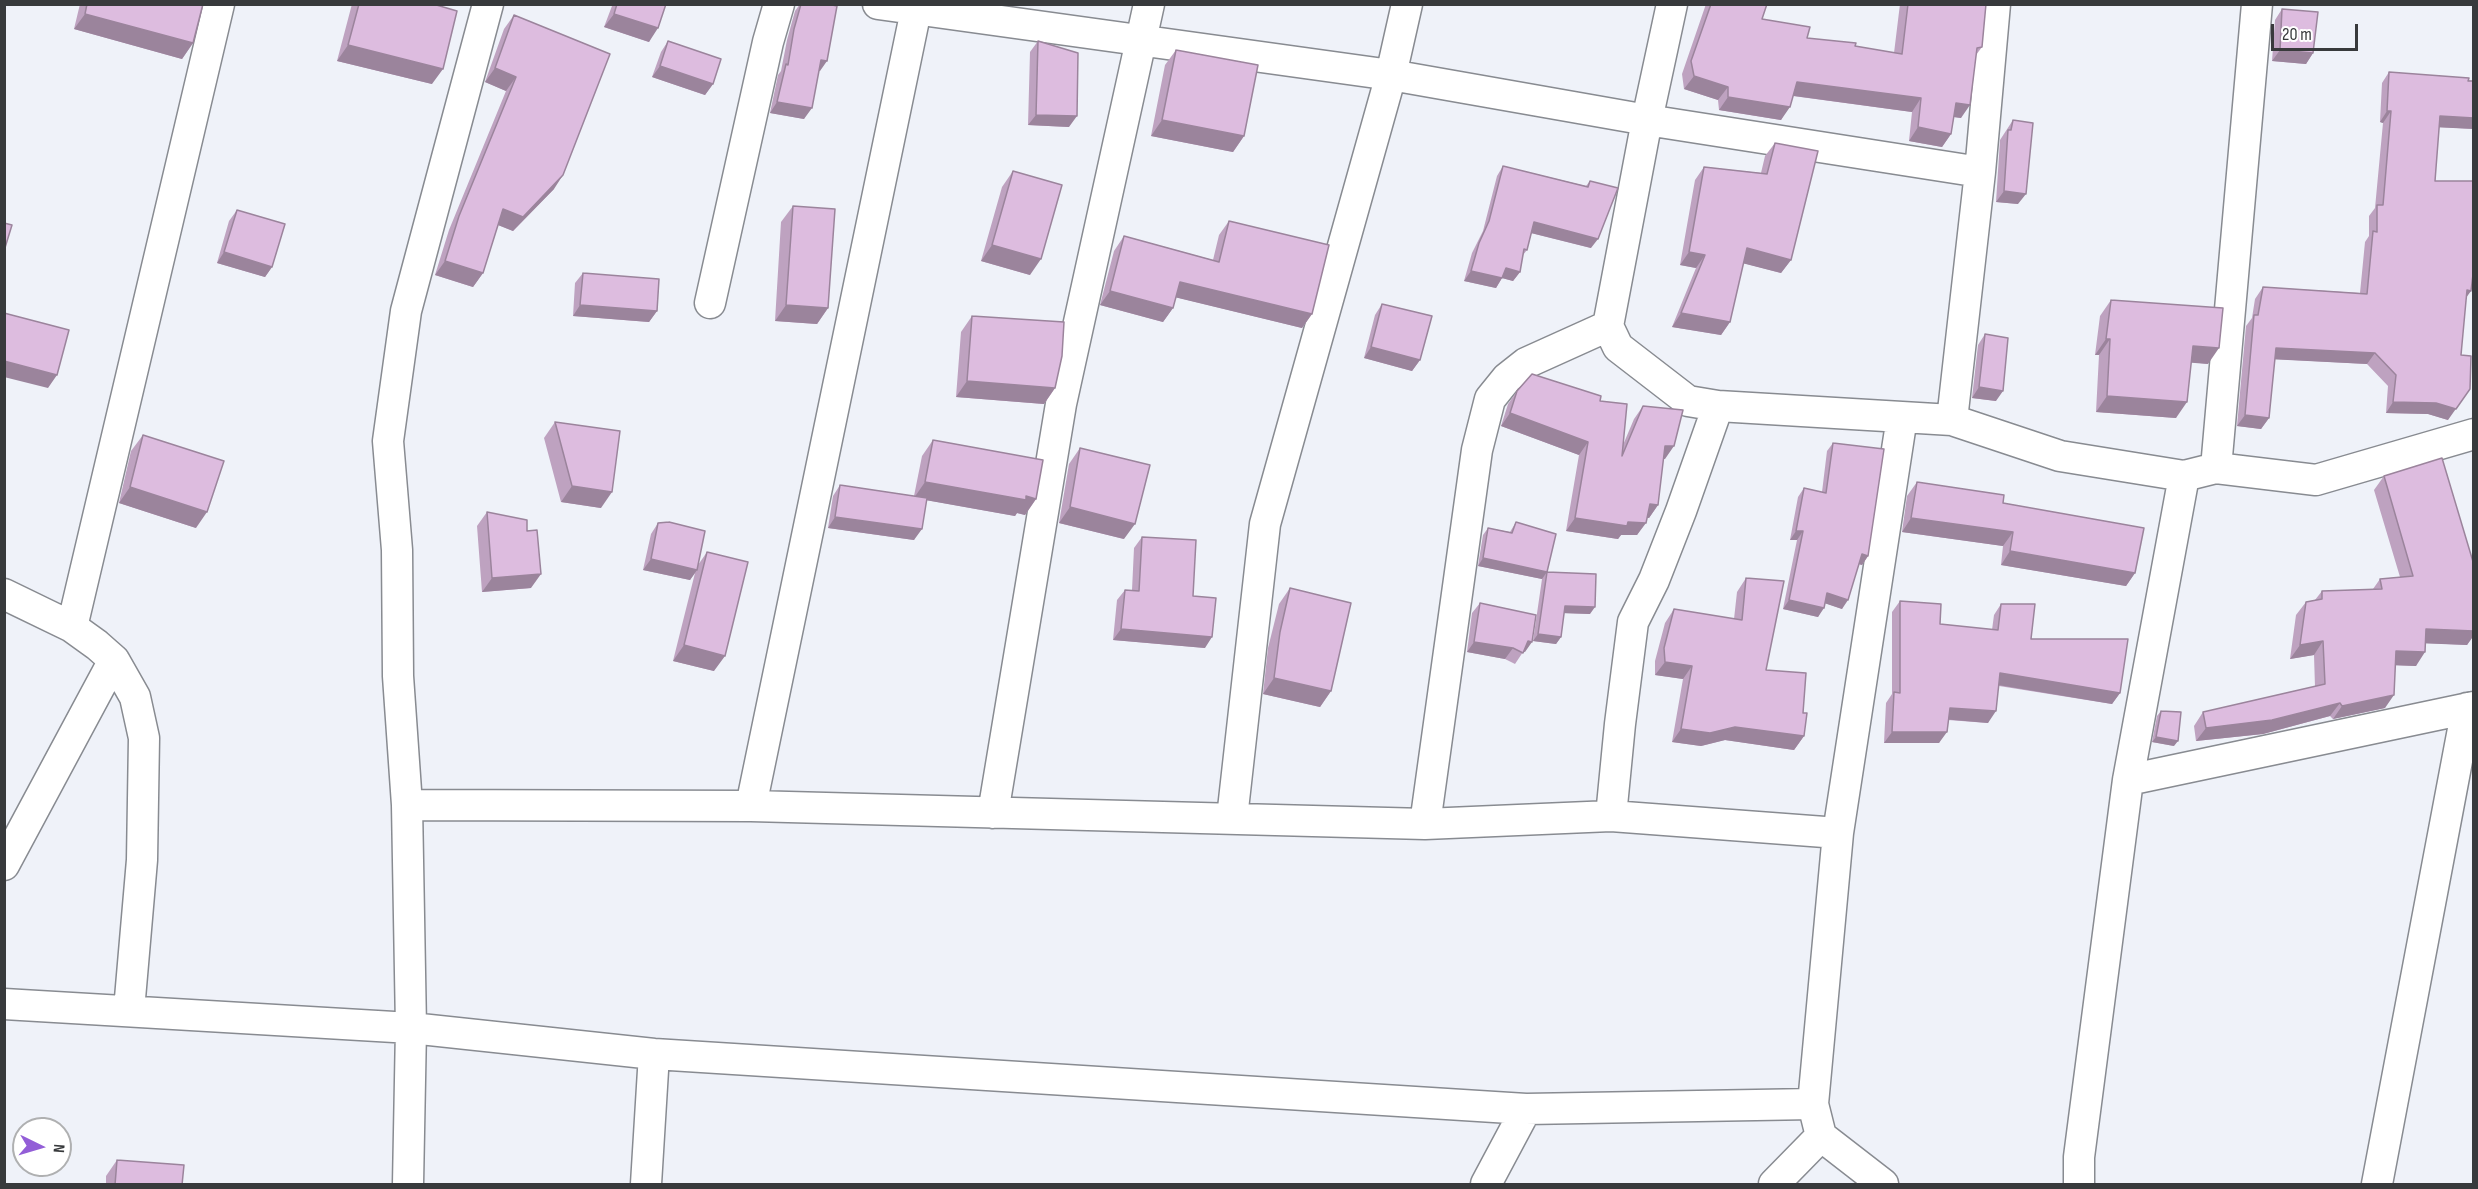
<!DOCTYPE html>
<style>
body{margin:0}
#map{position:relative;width:2478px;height:1189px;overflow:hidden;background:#eff2f9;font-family:"Sofia Sans Condensed",sans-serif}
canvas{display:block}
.frame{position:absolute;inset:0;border:6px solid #383a3c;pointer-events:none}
.north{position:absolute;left:12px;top:1117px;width:60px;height:60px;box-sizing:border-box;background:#fff;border:2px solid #afb0b1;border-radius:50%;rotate:95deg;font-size:16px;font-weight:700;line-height:24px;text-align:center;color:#383a3c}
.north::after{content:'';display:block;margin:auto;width:21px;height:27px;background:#935ed7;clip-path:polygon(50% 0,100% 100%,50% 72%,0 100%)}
.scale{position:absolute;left:2271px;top:24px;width:87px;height:27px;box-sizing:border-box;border:3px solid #383a3c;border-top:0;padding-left:8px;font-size:18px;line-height:21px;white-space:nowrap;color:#383a3c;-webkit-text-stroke:4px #fff;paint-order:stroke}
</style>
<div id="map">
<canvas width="2478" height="1189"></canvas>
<div class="frame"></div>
<div class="north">N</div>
<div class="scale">20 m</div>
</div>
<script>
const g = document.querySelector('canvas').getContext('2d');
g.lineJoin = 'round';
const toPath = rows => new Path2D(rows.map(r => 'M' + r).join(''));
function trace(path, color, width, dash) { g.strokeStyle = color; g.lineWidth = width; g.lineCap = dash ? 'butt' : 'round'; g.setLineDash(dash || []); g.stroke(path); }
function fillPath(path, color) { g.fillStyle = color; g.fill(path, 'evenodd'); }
const minor = toPath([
 [878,4,1391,75,1647,120,1980,172],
 [1672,4,1647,120,1608,326,1618,347,1688,401,1718,406,1952,420,2060,456,2184,476,2216,468,2316,480,2474,434],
 [710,303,768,42,779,4],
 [1952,420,1980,172,1995,4],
 [2216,468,2257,4],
 [4,594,72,627,97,645,114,660,135,697,144,738,142,860,129,1010],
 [72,627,219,4],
 [2128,780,2474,707],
 [407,805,751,806,1425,824,1611,816,1838,833],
 [751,806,916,10],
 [993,813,1061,404,1149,4],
 [1611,816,1620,724,1633,622,1654,580,1681,511,1718,406],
 [1232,818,1265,524,1391,75,1407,4],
 [1425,824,1477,450,1490,399,1507,378,1526,363,1608,326],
 [4,865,114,660],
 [4,1004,411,1028,654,1054,1526,1109,1813,1104],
 [408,1184,411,1028,407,805,398,676,397,550,388,441,406,311,488,4],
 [646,1184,654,1054],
 [1486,1184,1526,1109],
 [1774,1184,1821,1136],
 [1883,1184,1821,1136,1813,1104,1838,833,1902,417],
 [2079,1184,2079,1157,2128,780,2184,476],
 [2377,1184,2467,708]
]);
trace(minor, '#888b91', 33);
trace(minor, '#fff', 30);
fillPath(toPath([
 [80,4,203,4,193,43,182,59,74,29],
 [352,4,433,4,432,84,337,61],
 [610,4,666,4,649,42,604,27,612,6],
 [800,4,827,4,820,71,819,71,804,119,770,113,778,75,781,71,787,40,795,11],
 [1706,4,1767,4,1762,19,1807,38,1894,53,1900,4,1986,4,1982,47,1976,55,1961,118,1954,117,1951,134,1942,147,1909,141,1912,112,1793,96,1781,120,1719,110,1718,100,1684,89,1682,74],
 [2282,9,2313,53,2306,64,2272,61,2275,20],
 [514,15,554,189,513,231,498,225,483,273,473,287,435,275,449,230,506,91,485,82,504,29],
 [668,41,713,84,705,95,652,77,661,52],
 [1038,41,1069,127,1028,125,1030,52],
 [1176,50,1244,136,1233,152,1151,136,1165,65],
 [2389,72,2474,81,2474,129,2439,127,2435,181,2466,298,2448,420,2428,414,2386,413,2388,386,2367,364,2274,359,2269,418,2261,429,2237,426,2246,326,2252,318,2255,299,2263,287,2360,293,2365,242,2369,236,2369,216,2375,208,2383,123,2380,122,2382,83],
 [2013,120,2018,204,1996,202,2000,140],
 [1775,143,1791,260,1781,273,1743,263,1730,322,1721,335,1672,327,1696,268,1680,265,1695,180,1704,167,1761,173,1765,156],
 [1503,166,1586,186,1590,181,1591,248,1531,233,1527,250,1523,255,1520,272,1513,281,1502,278,1496,288,1464,281,1472,253,1483,231,1497,176],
 [1013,171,1030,275,981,261,1002,187],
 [793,206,828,308,817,324,775,321,781,222],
 [237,210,272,267,265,277,217,263,229,221],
 [1229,221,1312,314,1302,328,1175,297,1173,308,1163,322,1100,305,1114,251,1124,236,1213,260,1219,235],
 [583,273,657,311,649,322,573,316,575,283],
 [2111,300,2208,364,2191,362,2176,418,2096,412,2099,355,2095,355,2100,316],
 [1382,304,1420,360,1412,371,1364,358,1375,315],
 [972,316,1055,388,1044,404,956,397,961,332],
 [1985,334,1996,401,1972,398,1978,345],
 [1517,391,1600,401,1623,445,1634,419,1643,406,1665,459,1663,459,1658,505,1649,518,1647,518,1637,535,1621,535,1618,539,1566,531,1579,455,1501,426,1508,404],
 [555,422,601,508,561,502,544,438],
 [143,435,196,528,119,503,131,451],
 [933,440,1036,499,1025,515,1017,513,1015,516,926,500,914,540,828,528,833,496,840,485,914,496,922,456],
 [1833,443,1868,556,1862,565,1859,564,1842,609,1825,603,1818,617,1783,609,1797,540,1790,540,1798,497,1804,488,1822,492,1827,451],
 [1080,448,1124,539,1059,523,1069,464],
 [2384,476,2474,565,2474,635,2467,645,2425,643,2416,666,2395,665,2385,708,2333,719,2330,716,2263,734,2196,741,2194,726,2203,712,2315,687,2314,655,2290,659,2296,615,2306,602,2315,600,2322,591,2373,589,2380,579,2400,577,2374,490],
 [1917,482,2003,503,2135,573,2126,586,2001,565,2003,546,1902,532,1907,496],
 [487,512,527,531,531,588,482,592,477,526],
 [1516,522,1547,572,1590,614,1564,613,1561,637,1556,644,1533,641,1542,579,1478,566,1483,535,1488,528,1510,532],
 [658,523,698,565,707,552,714,671,673,661,695,573,690,580,643,570,651,534],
 [1142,537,1193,596,1205,648,1113,640,1117,600,1125,590,1132,590,1134,548],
 [1746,578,1766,670,1803,713,1804,736,1794,750,1725,740,1701,746,1672,742,1683,679,1655,675,1655,661,1665,623,1674,609,1734,619,1737,592],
 [1290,588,1331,691,1320,707,1263,694,1268,648,1279,604],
 [1900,601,1940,624,1992,630,1994,615,2001,604,2031,639,2120,693,2112,704,1999,686,1988,723,1948,720,1939,743,1884,743,1886,703,1892,694,1892,612],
 [1480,603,1525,652,1523,652,1515,664,1505,659,1467,652,1472,613],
 [2161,711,2174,746,2152,742,2157,716],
 [117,1160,182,1185,106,1185,106,1176]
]), '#bea2c0');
fillPath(toPath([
 [85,14,193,43,182,59,74,29],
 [614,14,658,28,649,42,604,27],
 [348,45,443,69,432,84,337,61],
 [2280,50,2313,53,2306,64,2272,61],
 [821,60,827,61,820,71,813,70],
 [660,66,713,84,705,95,652,77],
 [495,68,516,77,506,91,485,82],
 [1694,76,1728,87,1718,100,1684,89],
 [1797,82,1921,98,1912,112,1787,95],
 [1728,97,1790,107,1781,120,1719,110],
 [777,102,812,108,804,119,770,113],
 [1956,103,1970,105,1961,118,1946,116],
 [2387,111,2391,111,2383,123,2380,122],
 [1036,115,1077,116,1069,127,1028,125],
 [2440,116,2474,118,2474,129,2432,127],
 [1162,120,1244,136,1233,152,1151,136],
 [1918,127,1951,134,1942,147,1909,141],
 [563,175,554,189,513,231,493,223,503,209],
 [2004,191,2026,194,2018,204,1996,202],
 [1534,222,1598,239,1591,248,1527,232],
 [992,245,1041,259,1030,275,981,261],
 [1747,248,1791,260,1781,273,1738,262],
 [224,252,272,267,265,277,217,263],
 [1689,252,1705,255,1696,268,1680,265],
 [445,261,483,273,473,287,435,275],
 [1506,268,1520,272,1513,281,1502,278,1496,288,1464,281,1471,271],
 [1180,282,1312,314,1302,328,1170,296],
 [2467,290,2471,291,2463,302],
 [1110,291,1173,308,1163,322,1100,305],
 [580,305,657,311,649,322,573,316],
 [786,305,828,308,817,324,775,321],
 [1681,313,1730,322,1721,335,1672,327],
 [2106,339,2110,339,2099,355,2095,355],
 [2193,346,2219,348,2208,364,2182,362],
 [1371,347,1420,360,1412,371,1364,358],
 [2276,348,2375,353,2367,364,2268,359],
 [4,361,57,375,48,388,4,377],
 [967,381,1055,388,1044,404,956,397],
 [1979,387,2003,391,1996,401,1972,398],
 [2470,389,2448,420,2428,414,2386,413,2393,402],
 [2107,396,2187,402,2176,418,2096,412],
 [1510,413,1588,442,1579,455,1501,426],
 [2245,415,2269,418,2261,429,2237,426],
 [1665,446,1674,446,1665,459,1656,459],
 [925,482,1026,496,1036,499,1025,515,1017,513,1015,516,914,498],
 [572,486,612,492,601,508,561,502],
 [130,487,207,512,196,528,119,503],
 [1650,504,1658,505,1649,518,1641,516],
 [1070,507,1135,524,1124,539,1059,523],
 [835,517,922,529,914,540,828,528],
 [1575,518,1646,523,1637,535,1621,535,1618,539,1566,531],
 [1911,518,2013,532,2003,546,1902,532],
 [1796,531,1803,531,1797,540,1790,540],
 [2010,551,2135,573,2126,586,2001,565],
 [1862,554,1868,556,1862,565,1855,563],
 [1483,558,1547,572,1542,579,1478,566],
 [651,559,697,570,690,580,643,570],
 [541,574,531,588,482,592,492,578],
 [1827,593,1848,600,1842,609,1821,602],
 [1789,600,1824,608,1818,617,1783,609],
 [1565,606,1595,607,1590,614,1560,613],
 [1121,629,1212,637,1205,648,1113,640],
 [2426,629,2474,631,2474,635,2467,645,2416,643],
 [1538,634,1561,637,1556,644,1533,641],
 [1528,641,1532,642,1525,652,1521,651],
 [2323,641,2314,655,2290,659,2300,645],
 [1474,642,1513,648,1505,659,1467,652],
 [684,645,725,656,714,671,673,661],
 [2396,651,2425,652,2416,666,2386,665],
 [1665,662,1692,666,1683,679,1655,675],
 [2000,673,2120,693,2112,704,1992,684],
 [1274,678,1331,691,1320,707,1263,694],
 [2394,695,2385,708,2333,719,2342,706],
 [2340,703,2330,716,2263,734,2196,741,2206,728],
 [1950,708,1996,711,1988,723,1942,719],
 [1735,727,1804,736,1794,750,1725,740,1701,746,1672,742,1681,729],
 [1892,732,1947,732,1939,743,1884,743],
 [2156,737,2178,741,2174,746,2152,742]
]), '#9b849c');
const building = toPath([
 [87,4,203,4,193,43,85,14,87,4],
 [359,4,433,4,457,11,443,69,348,45,359,4],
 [617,4,666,4,658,28,614,14,617,4],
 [801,4,827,4,837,6,827,61,821,60,812,108,777,102,786,64,788,65,794,29,801,4],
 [1711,4,1767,4,1762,19,1810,27,1807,38,1856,43,1855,46,1902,54,1908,4,1986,4,1982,47,1977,48,1970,105,1956,103,1951,134,1918,127,1921,98,1797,82,1790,107,1728,97,1728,87,1694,76,1691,61,1711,4],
 [2282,9,2318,12,2313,53,2280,50,2282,9],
 [514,15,610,54,563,175,523,217,503,209,483,273,445,261,459,216,516,77,495,68,514,15],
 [668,41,721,59,713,84,660,66,668,41],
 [1038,41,1078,53,1077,116,1036,115,1038,41],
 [1176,50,1258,65,1244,136,1162,120,1176,50],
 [2389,72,2469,78,2468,81,2474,81,2474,118,2440,116,2435,181,2474,181,2474,266,2471,291,2467,290,2461,355,2471,356,2470,389,2456,409,2436,403,2393,402,2396,375,2375,353,2276,348,2269,418,2245,415,2254,315,2258,315,2263,287,2367,294,2373,231,2377,232,2377,205,2383,205,2391,111,2387,111,2389,72],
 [2013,120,2033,123,2026,194,2004,191,2008,130,2011,130,2013,120],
 [1775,143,1818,151,1791,260,1747,248,1730,322,1681,313,1705,255,1689,252,1704,167,1767,174,1775,143],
 [1503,166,1588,187,1590,181,1618,188,1598,239,1534,222,1527,250,1524,249,1520,272,1506,268,1502,278,1471,271,1479,243,1489,221,1503,166],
 [1013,171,1062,185,1041,259,992,245,1013,171],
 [793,206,835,209,828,308,786,305,793,206],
 [237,210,285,224,272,267,224,252,237,210],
 [1229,221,1329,245,1312,314,1180,282,1173,308,1110,291,1124,236,1219,262,1229,221],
 [4,223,12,225,4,251,4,223],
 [583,273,659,279,657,311,580,305,583,273],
 [2111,300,2223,308,2219,348,2193,346,2187,402,2107,396,2110,339,2106,339,2111,300],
 [1382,304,1432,316,1420,360,1371,347,1382,304],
 [4,313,69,330,57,375,4,361,4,313],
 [972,316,1064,322,1062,356,1055,388,967,381,972,316],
 [1985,334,2008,338,2003,391,1979,387,1985,334],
 [1532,374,1601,396,1600,401,1627,404,1622,456,1643,406,1683,410,1674,446,1665,446,1658,505,1650,504,1646,523,1628,522,1627,526,1575,518,1588,442,1510,413,1517,391,1532,374],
 [555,422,620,431,612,492,572,486,555,422],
 [143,435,224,461,207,512,130,487,143,435],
 [933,440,1043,460,1036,499,1026,496,1026,500,925,482,933,440],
 [1833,443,1884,449,1868,556,1862,554,1848,600,1827,593,1824,608,1789,600,1803,531,1796,531,1804,488,1826,493,1833,443],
 [1080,448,1150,465,1135,524,1070,507,1080,448],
 [2442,458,2474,565,2474,631,2426,629,2425,652,2396,651,2394,695,2342,706,2340,703,2272,720,2206,728,2203,712,2325,684,2323,641,2300,645,2306,602,2322,599,2322,591,2382,589,2380,579,2413,576,2384,476,2442,458],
 [1917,482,2004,495,2003,503,2144,528,2135,573,2010,551,2013,532,1911,518,1917,482],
 [840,485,927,498,922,529,835,517,840,485],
 [487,512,527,520,527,531,537,530,541,574,492,578,487,512],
 [669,522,705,531,697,570,651,559,658,523,669,522],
 [1516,522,1556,534,1547,572,1596,574,1595,607,1565,606,1561,637,1538,634,1547,572,1483,558,1488,528,1512,533,1516,522],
 [1142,537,1196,540,1193,596,1216,598,1212,637,1121,629,1125,590,1139,591,1142,537],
 [707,552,748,562,725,656,684,645,707,552],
 [1746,578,1784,581,1766,670,1806,673,1803,713,1807,713,1804,736,1735,727,1710,733,1681,729,1692,666,1665,662,1664,648,1674,609,1742,620,1746,578],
 [1290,588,1351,603,1331,691,1274,678,1280,632,1290,588],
 [1900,601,1941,604,1940,624,1998,630,2001,604,2035,604,2031,639,2128,639,2120,693,2000,673,1996,711,1950,708,1947,732,1892,732,1894,692,1900,693,1900,601],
 [1480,603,1536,615,1532,642,1528,641,1523,653,1513,648,1474,642,1480,603],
 [2161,711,2181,712,2178,741,2156,737,2161,711],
 [117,1160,184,1165,182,1185,115,1185,117,1160]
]);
fillPath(building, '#ddbcdf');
trace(building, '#9b849c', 1.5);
</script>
